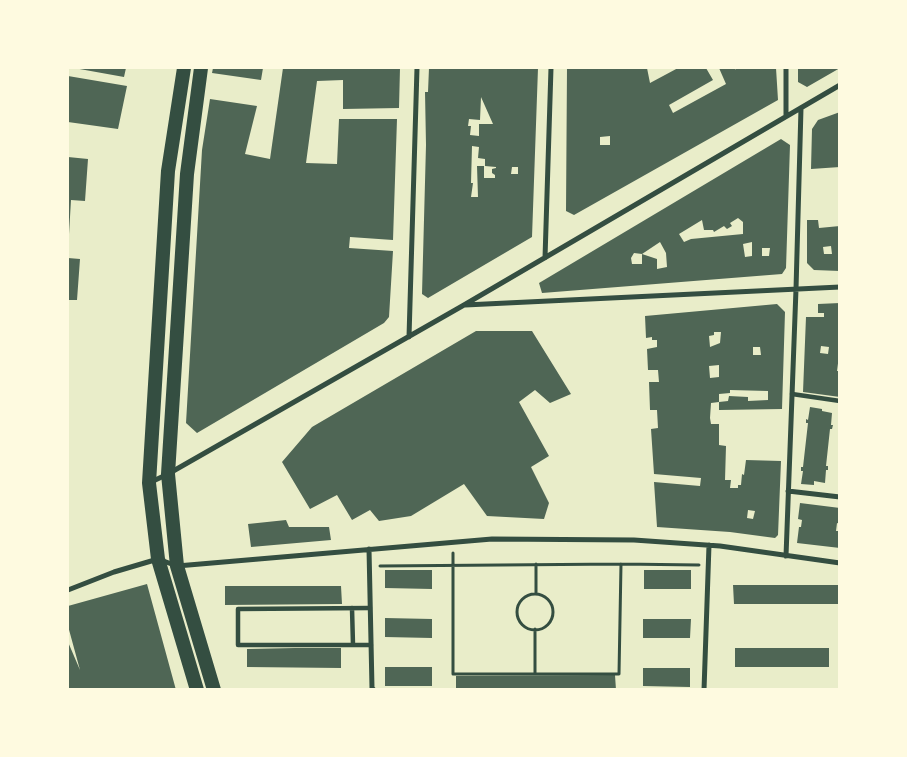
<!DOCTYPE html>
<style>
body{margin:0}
#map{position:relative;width:907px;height:757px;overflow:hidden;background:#e9edc9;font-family:"Archivo Narrow",sans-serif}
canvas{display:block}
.frame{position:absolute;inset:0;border:69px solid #fefae0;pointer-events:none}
</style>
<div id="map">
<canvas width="907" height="757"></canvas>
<div class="frame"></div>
</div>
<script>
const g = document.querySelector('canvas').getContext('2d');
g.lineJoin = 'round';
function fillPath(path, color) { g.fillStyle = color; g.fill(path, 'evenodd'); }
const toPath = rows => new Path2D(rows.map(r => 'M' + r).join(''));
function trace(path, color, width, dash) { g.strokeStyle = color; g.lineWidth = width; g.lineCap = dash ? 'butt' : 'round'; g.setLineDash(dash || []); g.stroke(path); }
fillPath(toPath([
 [74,68,126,68,124,77],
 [213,68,263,68,261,80,212,73],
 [283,68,400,68,399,108,343,109,343,80,317,81,306,163,337,164,339,119,397,119,393,240,350,237,349,248,393,251,389,317,384,323,197,433,186,423,202,150,210,99,257,106,245,154,270,159],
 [429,68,538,68,532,237,428,298,422,294,426,145,425,92,428,92],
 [481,97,493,124,479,124,479,136,470,135,471,126,468,126,469,119,480,120],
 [472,146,479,147,478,158,485,159,485,166,496,167,496,168,492,169,492,173,495,175,495,178,484,178,484,166,477,166,478,197,471,197,473,183,471,183],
 [512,167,518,167,518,174,511,174],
 [567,68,647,68,650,83,678,68,706,68,713,80,669,105,673,113,726,84,719,68,735,68,736,70,736,68,776,68,778,100,574,215,566,211],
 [610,136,610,145,600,145,600,137],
 [798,68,840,68,807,87,798,82],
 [68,76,127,86,118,129,68,122],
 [840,112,840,167,811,169,812,129,818,120],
 [781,139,790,145,786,268,782,274,542,293,539,283],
 [738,218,743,222,743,234,691,239,684,242,679,234,702,220,704,230,713,230,714,232,724,226,727,229,732,226,730,223],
 [660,242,666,253,667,267,657,269,657,259,642,254,642,264,632,264,631,258,634,253,642,254],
 [752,242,752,256,745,257,743,244],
 [762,248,770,248,769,256,762,256],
 [68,157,88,159,85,201,71,200,69,234,68,234],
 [807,220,818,220,819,228,840,226,840,271,814,270,807,263],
 [831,246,832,254,824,254,823,247],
 [68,258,80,259,77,300,68,300],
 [840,303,840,348,837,371,840,371,840,397,803,392,806,317,824,317,824,313,818,313,818,304],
 [821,346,829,347,828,354,820,353],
 [777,304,785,312,782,409,719,410,719,402,728,401,729,396,748,397,748,401,768,400,768,391,730,390,730,393,719,394,719,402,711,403,710,418,711,424,719,424,719,445,726,446,725,480,731,480,730,488,738,488,738,485,741,485,742,474,744,475,746,460,781,461,778,535,775,538,730,532,657,527,654,482,700,486,701,478,654,474,651,429,658,428,657,410,650,410,649,382,659,382,658,370,648,370,647,349,657,347,657,340,652,340,652,337,646,338,645,316],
 [714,332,721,332,720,343,710,347,709,336,714,335],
 [753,347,760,347,761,355,753,355],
 [719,365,719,377,710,378,709,366],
 [748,510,755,511,753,519,747,518],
 [476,331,532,331,571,394,550,403,535,390,519,402,549,456,531,467,549,503,544,519,487,516,464,484,411,516,379,521,370,510,352,520,337,495,310,509,282,462,312,427],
 [810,407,822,409,822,411,832,413,831,425,833,425,832,429,830,429,826,466,828,466,828,470,826,470,825,483,814,481,814,485,801,484,803,471,801,471,801,467,803,467,808,423,806,423,806,419,808,420],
 [800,503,840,508,840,524,837,523,836,531,840,531,840,548,797,543,799,527,801,527,802,520,798,519],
 [286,520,289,527,329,527,331,540,251,547,248,524],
 [385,570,432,570,432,589,385,588],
 [644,570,691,570,691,589,644,589],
 [147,584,176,690,68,690,68,642,80,670,68,626,68,606],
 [733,585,840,585,840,604,734,604],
 [225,586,341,586,342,604,225,605],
 [385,618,432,619,432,638,385,637],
 [643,619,691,619,690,638,643,638],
 [295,648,341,648,341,668,247,667,247,649],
 [735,648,829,648,829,667,735,667],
 [385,667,432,667,432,686,385,686],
 [643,668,690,668,690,687,643,686],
 [615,675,616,690,456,690,456,676]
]), '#4f6655');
trace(toPath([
 [453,553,453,674,619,674,621,564],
 [380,566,621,564,699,565],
 [536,594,536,564],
 '517 612a18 18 0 1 1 36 0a18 18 0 1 1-36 0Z',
 [535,629,535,674]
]), '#344e41', 3);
trace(toPath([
 [792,394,840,401],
 [352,608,353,645],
 [370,608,238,609,238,645,371,645]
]), '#344e41', 4.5);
trace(toPath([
 [786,116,786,68],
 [545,258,551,68],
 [465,305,840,287],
 [409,337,417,68],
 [151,482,168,474,464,305,840,85],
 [788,491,840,497],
 [369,549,372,688,374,690],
 [786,556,796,289,801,108],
 [68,590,114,572,158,559,177,566,492,539,634,540,720,546,840,563],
 [704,690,709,545]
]), '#344e41', 5);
trace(toPath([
 [184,68,168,171,149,483,158,559,197,690],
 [201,68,187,174,168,474,177,566,214,690]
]), '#344e41', 14);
</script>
